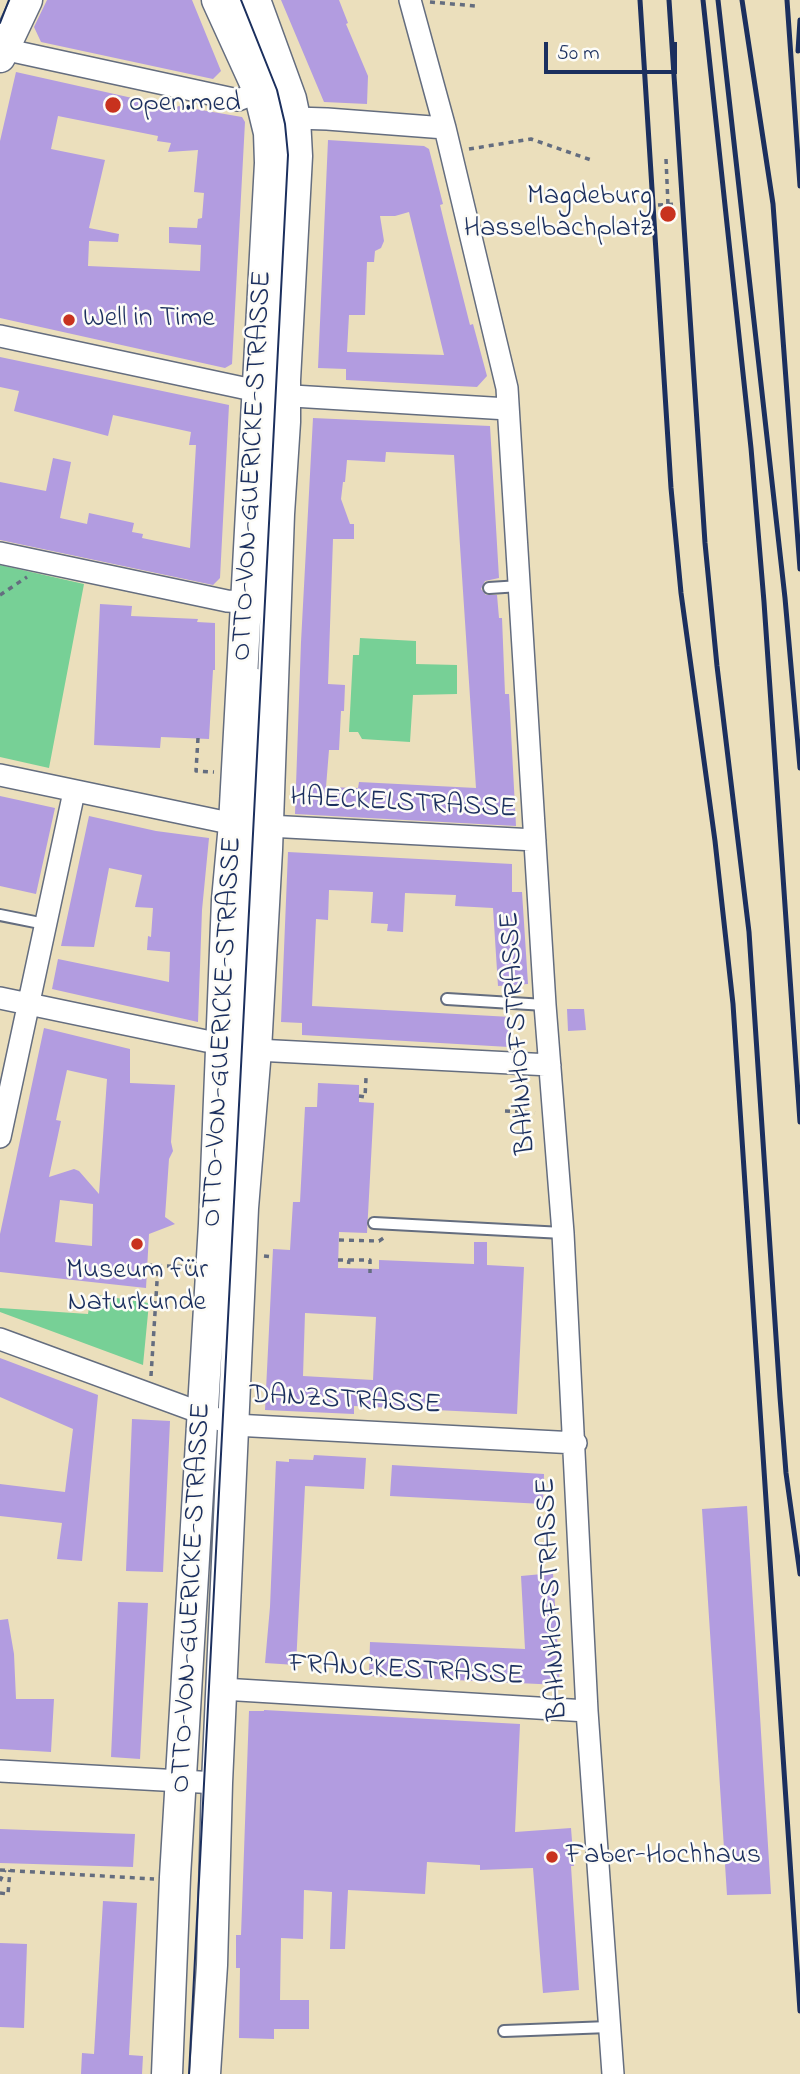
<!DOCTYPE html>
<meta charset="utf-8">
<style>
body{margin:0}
#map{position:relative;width:800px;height:2074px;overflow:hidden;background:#ebdfbc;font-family:"Indie Flower",sans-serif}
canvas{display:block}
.scale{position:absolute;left:544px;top:42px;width:133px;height:32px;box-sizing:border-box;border:4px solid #1b2f5e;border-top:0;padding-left:9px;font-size:21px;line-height:24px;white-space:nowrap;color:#1b2f5e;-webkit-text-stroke:5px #fdfcf7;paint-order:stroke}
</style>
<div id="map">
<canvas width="800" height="2074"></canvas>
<div class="scale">50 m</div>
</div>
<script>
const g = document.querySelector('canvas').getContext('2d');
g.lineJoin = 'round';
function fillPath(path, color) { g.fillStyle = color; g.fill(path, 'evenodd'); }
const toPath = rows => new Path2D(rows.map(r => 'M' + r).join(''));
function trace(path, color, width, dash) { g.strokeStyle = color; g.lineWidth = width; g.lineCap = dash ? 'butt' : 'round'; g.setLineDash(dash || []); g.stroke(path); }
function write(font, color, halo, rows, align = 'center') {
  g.font = font + ' "Indie Flower",sans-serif'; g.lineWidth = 5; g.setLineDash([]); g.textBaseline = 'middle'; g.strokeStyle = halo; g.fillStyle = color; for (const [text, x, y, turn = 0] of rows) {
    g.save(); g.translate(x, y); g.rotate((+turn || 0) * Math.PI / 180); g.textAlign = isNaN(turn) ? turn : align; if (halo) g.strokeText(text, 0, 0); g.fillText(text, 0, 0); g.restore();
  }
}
fillPath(toPath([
 [0,565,84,584,49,768,0,757],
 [360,638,416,641,416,664,457,665,457,694,413,695,410,742,362,739,358,732,349,732,353,655,359,655],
 [91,1294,149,1303,143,1365,0,1312,0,1308,88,1314]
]), '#77d096');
fillPath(toPath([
 [47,0,192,0,221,71,213,79,41,42,34,27],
 [281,0,339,0,348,23,346,24,368,76,367,104,324,102],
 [16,72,177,108,178,106,242,117,245,122,232,364,225,368,0,318,0,141],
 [58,116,158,136,157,141,171,143,168,152,198,150,194,192,204,193,202,218,198,219,197,228,169,227,169,243,201,245,200,271,88,266,89,241,118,242,119,234,89,228,105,160,51,149],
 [328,140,424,146,429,149,443,204,440,205,447,234,470,325,473,324,487,376,477,387,346,380,346,369,318,368],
 [409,212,444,355,347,352,349,315,365,315,367,262,374,262,375,251,381,248,384,241,380,216,395,216],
 [0,357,229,405,220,578,213,585,0,540,0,482,46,491,53,458,71,462,60,518,87,524,89,513,134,523,132,532,143,534,142,538,190,548,196,445,189,445,191,432,113,415,108,436,14,411,19,391,0,387],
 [313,418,490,426,499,578,485,581,481,589,486,595,497,595,499,618,502,618,505,694,509,694,516,826,295,814,301,642],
 [386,452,454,455,476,788,359,782,358,788,326,787,329,750,339,750,341,711,344,711,345,685,328,684,333,539,354,539,354,524,350,524,341,499,343,482,345,482,347,460,385,462],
 [100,604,132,606,131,616,198,619,197,622,215,623,215,670,213,670,209,739,161,737,160,748,94,745],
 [0,796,55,808,36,894,0,886],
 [89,816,156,831,209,838,202,910,198,1022,52,989,58,959,169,982,170,952,147,950,148,936,151,937,153,908,135,907,142,875,109,868,94,947,61,946],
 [288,852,512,864,512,892,522,892,528,984,498,986,493,908,455,906,456,895,405,893,403,932,387,931,388,924,371,923,373,892,329,890,328,920,316,919,312,1006,511,1017,509,1047,302,1035,302,1023,281,1022],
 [567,1009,584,1009,586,1030,568,1031],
 [44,1028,130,1049,130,1083,175,1085,171,1142,173,1151,169,1159,165,1217,175,1224,149,1234,146,1288,0,1272,0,1234],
 [67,1070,107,1079,99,1194,79,1171,74,1169,49,1177,61,1121,56,1120],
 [60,1200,93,1204,92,1246,55,1242],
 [318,1083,359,1085,359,1102,374,1103,367,1233,339,1232,338,1268,379,1269,379,1260,474,1264,474,1242,487,1242,487,1265,524,1267,517,1414,354,1406,354,1414,265,1410,273,1249,290,1250,293,1202,300,1202,305,1107,317,1107],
 [305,1313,376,1317,373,1380,303,1376],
 [0,1358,98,1395,82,1561,57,1559,62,1523,0,1516,0,1484,65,1492,73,1429,0,1397],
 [132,1419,170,1421,163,1572,126,1571],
 [314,1455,366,1458,364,1489,305,1486,296,1665,265,1663,270,1607,276,1461,289,1462,289,1459,313,1460],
 [392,1465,544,1474,543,1504,390,1496],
 [747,1506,771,1894,727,1895,702,1509],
 [553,1573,560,1685,369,1676,370,1642,525,1649,521,1576],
 [118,1602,148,1603,140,1759,111,1757],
 [8,1619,14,1654,16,1699,54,1699,51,1752,0,1749,0,1620],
 [264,1710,520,1724,515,1832,571,1828,574,1866,571,1866,579,1990,543,1993,533,1868,480,1870,480,1865,427,1862,425,1894,348,1890,345,1949,330,1949,332,1892,304,1890,303,1939,281,1938,280,2000,309,2000,309,2029,274,2029,274,2039,239,2038,240,1968,236,1968,236,1935,241,1935,249,1711,264,1711],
 [0,1829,135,1834,133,1867,0,1863],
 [103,1901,137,1903,129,2055,143,2056,142,2074,81,2074,82,2053,94,2054],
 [0,1943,27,1944,24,2028,0,2027]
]), '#b29ce0');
const lane = toPath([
 [237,0,262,60],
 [489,588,520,586],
 [0,915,45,924],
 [447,999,545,1005],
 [231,1172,257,674],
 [374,1223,563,1233],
 [504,2031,609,2027]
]);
const street = toPath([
 [410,0,445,128,507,388,545,1005,563,1233,587,1711,613,2074],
 [3,49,238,100,259,92],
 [295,118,327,119,445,128],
 [0,336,276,395,508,409],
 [0,553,227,601,246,602],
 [0,775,234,824],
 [268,826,535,840],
 [0,998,206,1041,221,1042],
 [256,1050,550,1065],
 [0,1137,74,792],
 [0,1339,234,1425,576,1443],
 [222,1689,587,1711],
 [0,1771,217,1783]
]);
const secondary = toPath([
 [0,57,27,0],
 [167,2074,175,1877,214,1224,227,900,234,824,270,163,269,133,259,92,217,0],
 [205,2074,212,1965,217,1783,243,1208,256,1050,267,850,279,514,285,422,285,380,297,156,295,118,291,99,255,0]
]);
trace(lane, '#646d7f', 14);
trace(street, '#646d7f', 24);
trace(secondary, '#646d7f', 33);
trace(toPath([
 [430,2,476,6],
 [469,149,531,139,594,161],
 [666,159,668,205],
 [658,205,678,204],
 [0,595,27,577],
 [198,738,196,771,214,772],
 [359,1096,365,1097,366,1078],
 [505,1111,535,1113],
 [339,1240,379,1241,385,1237],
 [264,1256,273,1257],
 [338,1260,349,1260,348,1268],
 [349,1260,370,1260,370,1273],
 [147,1265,191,1267],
 [151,1376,158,1266],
 [0,1870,154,1879],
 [0,1881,5,1870],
 [0,1893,8,1894,10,1870]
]), '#646d7f', 3.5, [5, 5]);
trace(lane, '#fff', 10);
trace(street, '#fff', 21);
trace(secondary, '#fff', 30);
trace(toPath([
 [0,23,9,0],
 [189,2074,288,155,285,124,277,90,241,0]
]), '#1b2f5e', 2);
trace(toPath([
 [640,0,671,488,681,593,715,841,733,1004,800,2011],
 [669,0,705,543,717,666,749,932,780,1397,786,1473,800,1574],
 [703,0,751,448,764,602,800,1122],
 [718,0,785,598,800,768],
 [742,0,773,204,800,569],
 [787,0,800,186],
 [798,51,800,20]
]), '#1b2f5e', 5);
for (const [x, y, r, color] of [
 [113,105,9,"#c8321e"],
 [668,214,9,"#c8321e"],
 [69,320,7,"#c8321e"],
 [137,1244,7,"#c8321e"],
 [552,1857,7,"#c8321e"]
]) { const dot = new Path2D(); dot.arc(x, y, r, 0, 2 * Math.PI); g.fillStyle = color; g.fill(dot); trace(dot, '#fdfcf7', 2.5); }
write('28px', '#1b2f5e', '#fdfcf7', [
 ["open.med",129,105],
 ["Magdeburg",652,198,"right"],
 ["Hasselbachplatz",652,230,"right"],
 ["Well in Time",83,320],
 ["Museum für",137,1272,"center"],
 ["Naturkunde",137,1304,"center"],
 ["Faber-Hochhaus",566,1857]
], 'left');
write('28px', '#1b2f5e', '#fdfcf7', [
 ["OTTO-VON-GUERICKE-STRASSE",254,466,-87],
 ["HAECKELSTRASSE",403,805,3],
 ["OTTO-VON-GUERICKE-STRASSE",224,1032,-87],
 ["BAHNHOFSTRASSE",520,1033,-94],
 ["DANZSTRASSE",345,1402,3],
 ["OTTO-VON-GUERICKE-STRASSE",193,1598,-87],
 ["BAHNHOFSTRASSE",554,1599,-93],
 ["FRANCKESTRASSE",406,1672,3]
]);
</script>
